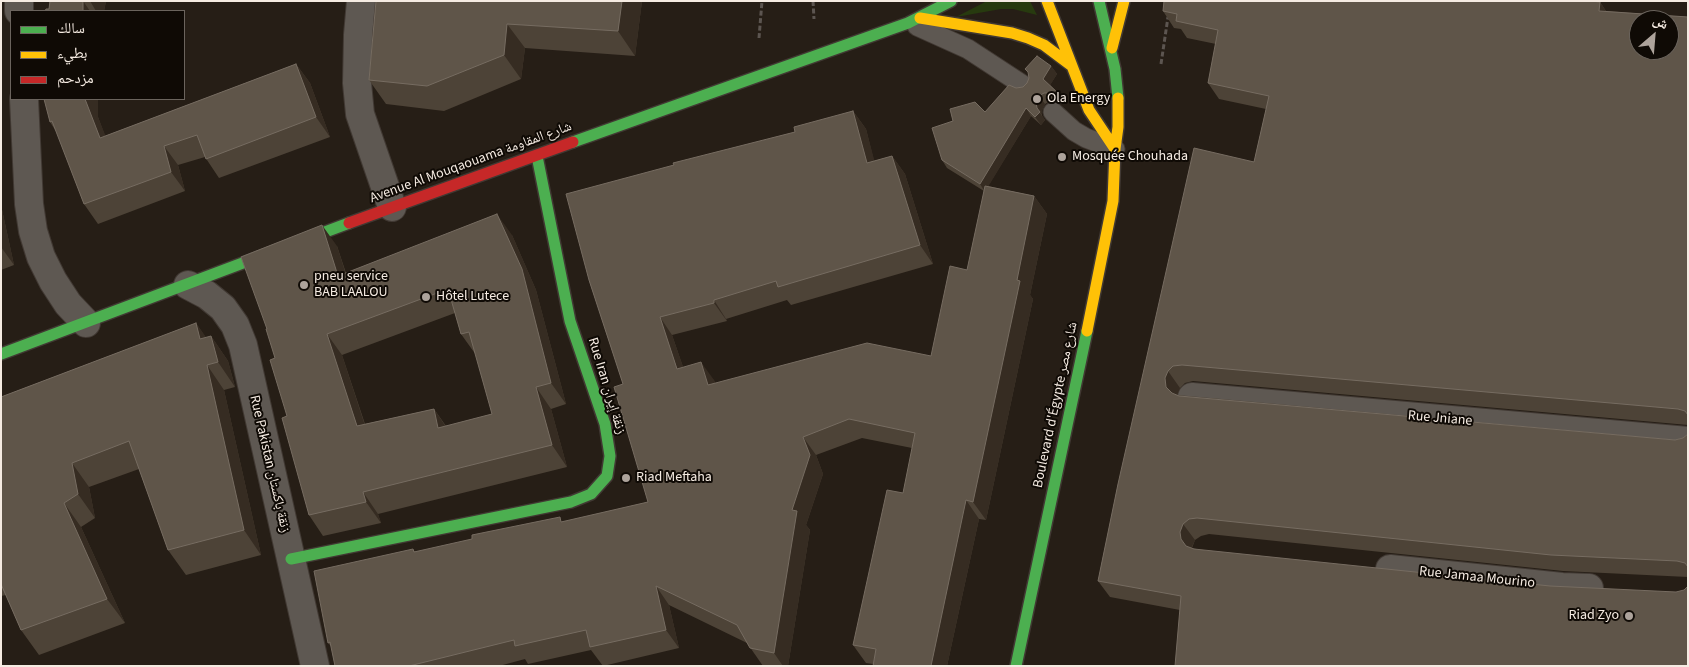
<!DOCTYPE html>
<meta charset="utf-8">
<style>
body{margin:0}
#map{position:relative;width:1689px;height:667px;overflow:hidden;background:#261e16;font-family:"Source Sans 3","Noto Naskh Arabic",sans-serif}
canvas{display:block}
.frame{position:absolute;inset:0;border:2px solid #f5ebe2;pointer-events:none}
.legend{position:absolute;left:10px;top:10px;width:175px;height:90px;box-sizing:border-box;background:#0f0a05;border:1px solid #6b645d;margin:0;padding:6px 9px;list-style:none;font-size:15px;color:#f5ebe2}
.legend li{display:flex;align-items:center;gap:10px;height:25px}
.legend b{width:25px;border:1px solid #6b645d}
.north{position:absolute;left:1629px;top:10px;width:50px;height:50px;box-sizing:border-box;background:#0f0a05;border:1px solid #6b645d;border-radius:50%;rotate:27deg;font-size:14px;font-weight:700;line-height:20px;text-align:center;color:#f5ebe2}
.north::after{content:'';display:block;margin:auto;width:18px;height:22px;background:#ada39b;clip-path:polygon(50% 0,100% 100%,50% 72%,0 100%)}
</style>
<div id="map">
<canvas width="1689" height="667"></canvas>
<div class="frame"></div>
<ul class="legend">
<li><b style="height:6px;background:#4caf50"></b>سالك</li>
<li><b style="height:6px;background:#ffc107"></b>بطيء</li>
<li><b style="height:6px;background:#c62828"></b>مزدحم</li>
</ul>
<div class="north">ش</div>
</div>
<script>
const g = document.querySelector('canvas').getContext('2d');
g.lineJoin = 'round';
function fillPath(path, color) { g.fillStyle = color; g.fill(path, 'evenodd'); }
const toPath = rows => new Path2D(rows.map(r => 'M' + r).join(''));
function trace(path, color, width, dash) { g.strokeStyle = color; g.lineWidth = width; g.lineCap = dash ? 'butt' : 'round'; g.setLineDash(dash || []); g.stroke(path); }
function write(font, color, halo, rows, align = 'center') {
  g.font = font + ' "Source Sans 3","Noto Naskh Arabic",sans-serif'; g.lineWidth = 4; g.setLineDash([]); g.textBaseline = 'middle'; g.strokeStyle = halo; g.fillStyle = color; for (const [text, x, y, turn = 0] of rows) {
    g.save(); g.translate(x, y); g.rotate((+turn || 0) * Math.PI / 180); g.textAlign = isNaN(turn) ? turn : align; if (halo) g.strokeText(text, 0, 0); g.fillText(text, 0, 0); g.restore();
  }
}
fillPath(toPath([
 [987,1,1030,1,1037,15,1013,9,1001,9,956,17]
]), '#273a0f');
const lane = toPath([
 [917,26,968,49,1023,85],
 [1053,112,1074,131,1086,138,1115,149]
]);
const street = toPath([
 [19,1,19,11],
 [361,1,358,35,357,83,360,114,392,207],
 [24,99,29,204,33,231,41,257,53,281,68,304,86,323],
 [188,285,207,295,223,308,235,325,243,345,315,666],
 [1192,397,1688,441],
 [1390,569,1562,587,1589,588]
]);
const fast = toPath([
 [1099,1,1115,69,1118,98],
 [573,142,908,23,951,1],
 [1,354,349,223],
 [291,559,571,502,591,494,607,476,610,456,605,424,570,321,537,156],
 [1016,666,1087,331]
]);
const slow = toPath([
 [1047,1,1089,110,1115,149],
 [920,18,1012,33,1028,38,1044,45,1072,66],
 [1112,48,1124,1],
 [1087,331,1113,201,1115,149,1118,127,1118,98]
]);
const jam = toPath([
 [349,223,573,142]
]);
trace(lane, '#413933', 21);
trace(street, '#413933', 30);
trace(fast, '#413933', 14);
trace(slow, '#413933', 14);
trace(jam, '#413933', 14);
trace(toPath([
 [813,1,814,19],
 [759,38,762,1],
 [1161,64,1168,17]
]), '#5c5550', 3, [5, 2.5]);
trace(lane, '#5e5852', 19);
trace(street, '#5e5852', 28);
trace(fast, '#4caf50', 11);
trace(slow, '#ffc107', 11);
trace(jam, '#c62828', 11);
fillPath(toPath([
 [50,1,106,1,104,11,45,11,49,9],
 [376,1,642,1,635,56,525,48,521,79,444,111,386,104,369,80],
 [1600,2,1606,11,1688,17,1688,425,1193,381,1185,383,1180,388,1177,395,1675,440,1683,438,1688,434,1688,577,1563,571,1209,534,1201,536,1195,540,1192,548,1688,666,1180,610,1110,597,1098,581,1118,484,1254,162,1266,109,1219,99,1208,83,1216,44,1187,38,1181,29,1174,28,1163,11],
 [296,64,310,83,330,137,219,178,205,157,178,165,185,191,98,224,84,204,57,133,50,122,44,99,98,99,98,117,105,136],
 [1051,66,1057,74,1050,85,1064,101,1061,104,1055,101,1050,101,1045,104,1042,110,1042,116,1045,120,1041,125,1031,116,988,186,1034,196,1047,214,1030,295,1033,299,986,520,979,519,947,666,873,666,873,664,866,663,853,645,903,493,912,448,862,438,816,455,823,474,806,525,810,530,788,666,763,666,747,643,669,605,679,648,603,666,591,650,528,664,525,659,499,666,335,666,331,646,328,643,413,549,415,552,563,522,648,502,623,384,589,280,795,132,853,111,866,129,874,161,892,156,905,174,933,264,791,305,787,300,726,319,727,321,672,335,683,367,714,380,715,384,931,356,967,270,984,191,947,168,942,160,985,112,1016,88,1023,87],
 [1,205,14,265,1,270],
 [512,235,536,290,566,404,551,409,567,467,378,514,381,523,323,536,309,515,275,358,267,329,337,246,346,273],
 [455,313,461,334,476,355,492,414,446,426,434,409,365,424,342,355],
 [196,323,206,338,211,336,228,361,235,387,224,390,261,555,186,575,168,550,139,469,89,487,95,518,81,527,125,623,39,655,21,630,6,595,1,596,1,397]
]), '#4d4337');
fillPath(toPath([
 [83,1,90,11,83,11],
 [90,1,106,1,104,11,96,11],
 [622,1,642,1,635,56,618,31],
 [1600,2,1611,19,1599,11],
 [507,24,525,48,521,79,504,55],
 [296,64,310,83,330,137,316,117],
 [1051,66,1057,74,1049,87,1043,79],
 [1058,93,1064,101,1061,104,1055,96],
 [1039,96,1045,104,1042,110,1042,116,1037,108,1036,102],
 [85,99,98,99,98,117,114,157,100,138],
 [1026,108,1031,116,985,192,980,184],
 [853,111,866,129,880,182,867,163],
 [1040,112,1045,120,1041,125,1035,117],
 [164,146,178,165,185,191,171,172],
 [892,156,905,174,933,264,920,245],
 [1034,196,1047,214,1030,295,1033,299,986,520,973,502,1017,280],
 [1,205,14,265,1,247],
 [497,214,512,235,536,290,566,404,551,383],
 [322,225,337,246,353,297,338,276],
 [714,300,726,319,727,321,714,303],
 [660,317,672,335,690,387,677,369],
 [196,323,213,347,217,363,200,339],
 [327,334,342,355,372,447,357,426],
 [211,336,228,361,235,387,218,362],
 [701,362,714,380,721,404,708,385],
 [207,365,224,390,261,555,244,530],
 [1168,371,1180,388,1177,395,1178,404,1166,387,1165,378],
 [536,387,551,409,567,467,552,445],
 [434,409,448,430,438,428],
 [803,437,816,455,823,474,806,525,810,530,788,666,783,666,774,653,792,510],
 [72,463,89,487,95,518,78,494],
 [363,492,378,514,381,523,366,502],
 [966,500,979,519,947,666,931,666],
 [64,503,81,527,125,623,107,599],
 [1183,524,1195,540,1191,549,1193,556,1181,539,1180,532],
 [656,586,669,605,679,648,666,630]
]), '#362c22');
const building = toPath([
 [50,1,83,1,83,11,45,11,46,9,49,9,50,1],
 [376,1,622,1,618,31,507,24,504,55,427,86,369,80,376,1],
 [1164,1,1591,1,1600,2,1599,11,1688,17,1688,415,1685,411,1678,409,1182,365,1173,366,1168,371,1165,378,1166,387,1172,393,1179,396,1675,440,1683,438,1688,434,1688,567,1685,563,1677,561,1551,555,1197,518,1189,519,1183,524,1180,532,1181,539,1186,546,1194,549,1550,586,1676,592,1684,590,1688,586,1688,666,1175,666,1181,596,1098,581,1118,484,1194,148,1254,162,1269,96,1208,83,1218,30,1176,21,1177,14,1163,11,1164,1],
 [1639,20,1669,20,1669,50,1639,50,1639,20],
 [1037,56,1051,66,1043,79,1058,93,1055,96,1049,93,1044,93,1039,96,1036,102,1037,108,1040,112,1035,117,1026,108,980,184,942,160,932,128,953,121,950,109,975,102,985,112,1009,85,1016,88,1023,87,1027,83,1029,78,1028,72,1025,69,1037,56],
 [296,64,316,117,206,159,197,135,164,146,171,172,84,204,52,121,50,122,44,99,85,99,100,138,296,64],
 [853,111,867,163,892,156,920,245,778,287,776,281,714,300,714,303,660,317,677,369,701,362,708,385,867,343,931,356,950,266,967,270,985,186,1034,196,1017,280,1020,281,973,502,966,500,931,666,873,666,876,649,853,645,887,490,903,493,915,433,849,419,803,437,810,455,792,510,797,511,774,653,750,648,737,625,656,586,666,630,590,647,586,630,515,646,514,640,409,666,335,666,330,642,328,643,314,571,413,549,414,552,472,539,472,535,560,517,561,522,648,502,614,387,623,384,589,280,566,194,674,165,673,163,795,132,794,127,853,111],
 [497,214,522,269,551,383,536,387,552,445,363,492,366,502,309,515,282,418,287,416,270,360,275,358,266,329,267,329,241,257,322,225,338,276,497,214],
 [448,289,461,334,469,332,492,414,438,428,434,409,357,426,327,334,448,289],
 [196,323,200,339,211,336,218,362,207,365,244,530,168,550,129,441,72,463,78,494,64,503,107,599,21,630,1,584,1,397,196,323]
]);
fillPath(building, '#5f5549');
trace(building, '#766c61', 1);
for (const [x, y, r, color] of [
 [1037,99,5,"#ada39b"],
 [1062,157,5,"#ada39b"],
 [304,285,5,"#ada39b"],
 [426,297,5,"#ada39b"],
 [626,478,5,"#ada39b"],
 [1629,616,5,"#ada39b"]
]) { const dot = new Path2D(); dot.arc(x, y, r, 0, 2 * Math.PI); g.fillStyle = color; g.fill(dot); trace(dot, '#0f0a05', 2); }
write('14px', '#f5ebe2', '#0f0a05', [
 ["Ola Energy",1047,99],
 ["Mosquée Chouhada",1072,157],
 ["pneu service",314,277],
 ["BAB LAALOU",314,293],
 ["Hôtel Lutece",436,297],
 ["Riad Meftaha",636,478],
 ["Riad Zyo",1619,616,"right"]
], 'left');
write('14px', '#f5ebe2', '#0f0a05', [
 ["Avenue Al Mouqaouama شارع المقاومة",471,163,-20],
 ["Rue Iran زنقة إيران",606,386,73],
 ["Boulevard d'Égypte شارع مصر",1056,405,-78],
 ["Rue Jniane",1440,419,5],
 ["Rue Pakistan زنقة باكستان",269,464,77],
 ["Rue Jamaa Mourino",1477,578,6]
]);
</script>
